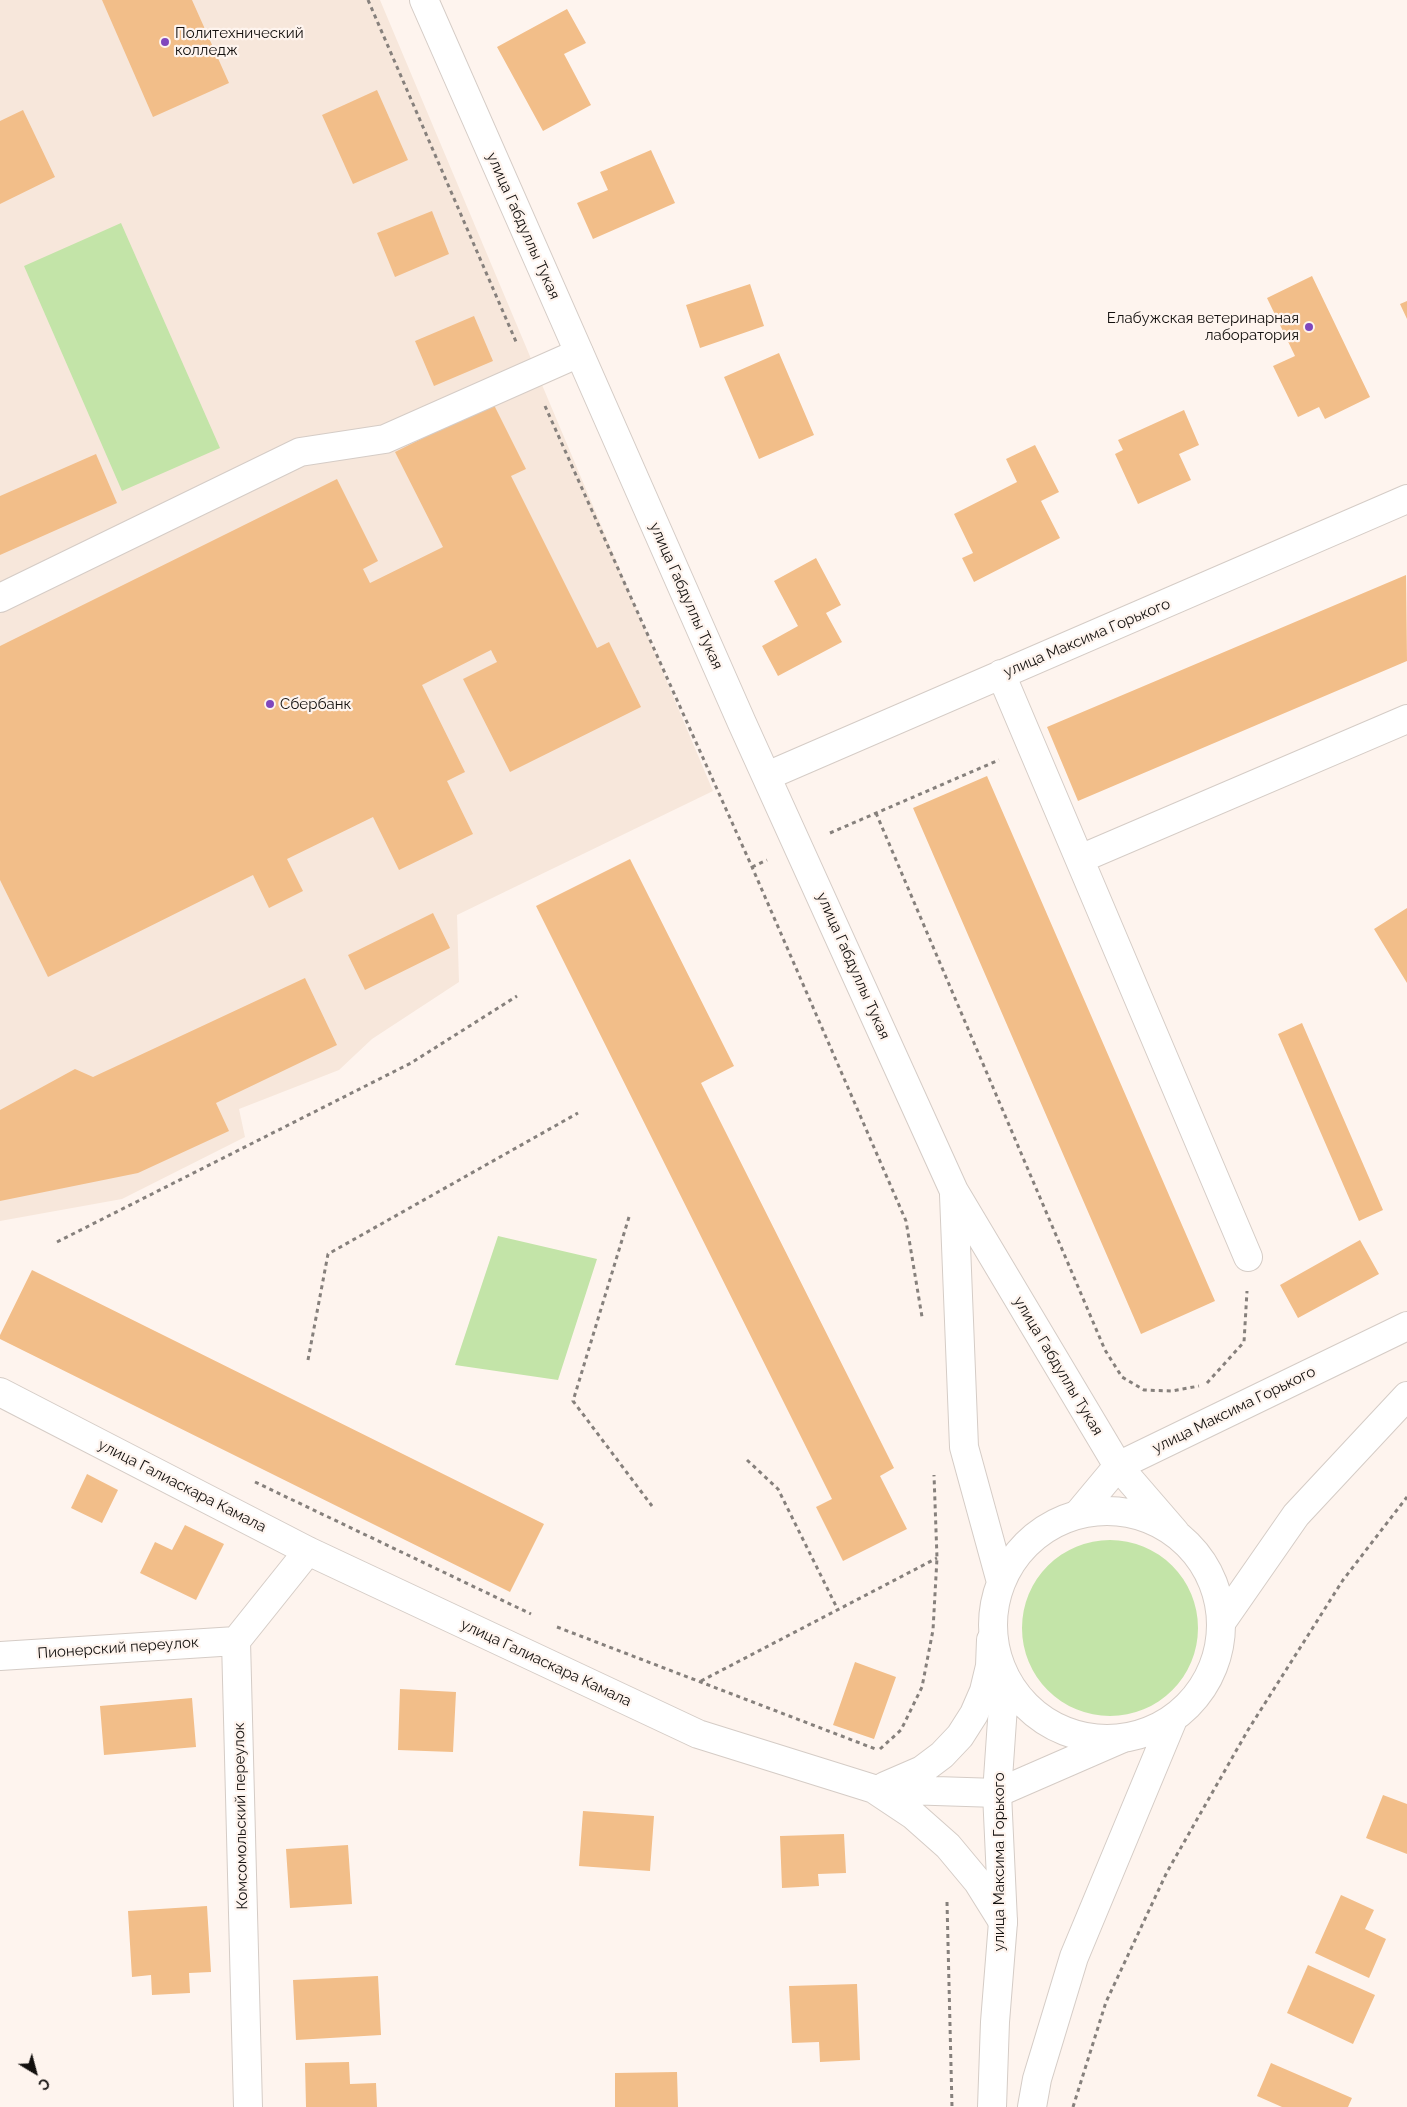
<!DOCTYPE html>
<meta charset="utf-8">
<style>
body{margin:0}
#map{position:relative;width:1407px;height:2107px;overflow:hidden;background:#fef4ee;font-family:Raleway,sans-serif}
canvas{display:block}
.north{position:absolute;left:10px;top:2047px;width:50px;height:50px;-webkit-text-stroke:4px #fef4ee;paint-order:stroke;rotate:143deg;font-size:14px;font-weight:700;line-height:20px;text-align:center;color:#13100e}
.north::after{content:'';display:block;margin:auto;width:18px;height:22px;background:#13100e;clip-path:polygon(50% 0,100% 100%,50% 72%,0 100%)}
</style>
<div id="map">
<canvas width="1407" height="2107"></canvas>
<div class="north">С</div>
</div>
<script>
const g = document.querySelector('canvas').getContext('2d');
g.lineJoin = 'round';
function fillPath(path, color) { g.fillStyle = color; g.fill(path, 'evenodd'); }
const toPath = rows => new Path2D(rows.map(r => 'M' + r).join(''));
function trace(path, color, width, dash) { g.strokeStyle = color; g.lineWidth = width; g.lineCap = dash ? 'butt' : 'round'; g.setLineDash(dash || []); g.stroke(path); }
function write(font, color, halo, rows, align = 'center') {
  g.font = font + ' Raleway,sans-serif'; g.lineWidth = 4.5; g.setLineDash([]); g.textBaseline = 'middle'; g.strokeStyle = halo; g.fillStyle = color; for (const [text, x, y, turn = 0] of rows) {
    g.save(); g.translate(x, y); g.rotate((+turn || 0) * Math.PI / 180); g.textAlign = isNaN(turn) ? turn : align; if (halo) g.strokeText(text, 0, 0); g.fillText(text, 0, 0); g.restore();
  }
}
fillPath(toPath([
 [0,0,380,0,713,791,457,915,459,982,372,1039,339,1070,239,1109,245,1137,122,1199,0,1221]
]), '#f7e7db');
fillPath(toPath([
 [121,223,220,448,122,491,24,266],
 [498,1236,597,1259,558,1380,455,1365],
 '1022 1628a88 88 0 1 1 176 0a88 88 0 1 1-176 0Z'
]), '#c3e4a8');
fillPath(toPath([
 [102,0,192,0,229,83,153,117],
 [567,9,586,43,564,54,591,105,543,131,497,47],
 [377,90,408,160,353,184,322,115],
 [23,110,55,177,0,204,0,121],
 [651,150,675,203,593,239,577,203,608,190,600,172],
 [432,211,449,254,395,277,377,233],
 [1312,276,1370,397,1325,419,1319,407,1298,417,1273,366,1295,356,1267,298],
 [750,284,764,326,700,348,686,305],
 [1407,301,1407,319,1400,304],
 [474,316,493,361,434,386,415,341],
 [779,353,814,435,759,459,724,377],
 [493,403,526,469,511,476,597,648,609,642,641,707,510,772,463,679,497,662,491,650,422,685,465,772,447,781,473,834,399,870,373,817,287,859,303,891,269,908,253,875,48,977,0,880,0,646,337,479,378,561,363,569,370,583,443,547,395,452],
 [1184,410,1199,445,1179,454,1191,480,1138,504,1115,454,1123,450,1118,440],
 [1035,445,1059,492,1041,501,1060,538,974,582,962,558,973,553,954,514,1017,482,1006,459],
 [96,454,117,503,0,555,0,496],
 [816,558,841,605,826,613,842,642,778,676,762,646,798,626,774,581],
 [1406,575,1407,661,1078,801,1047,727],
 [987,776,1215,1301,1141,1334,913,808],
 [630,859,734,1066,701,1083,894,1468,880,1476,907,1529,843,1561,816,1507,832,1499,536,906],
 [1407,908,1407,983,1374,929],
 [433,913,450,948,365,990,348,955],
 [305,978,337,1045,216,1103,229,1131,138,1173,0,1201,0,1110,75,1069,93,1077],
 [1302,1023,1383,1210,1359,1221,1278,1034],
 [1360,1240,1379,1274,1298,1318,1280,1285],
 [32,1270,544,1524,510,1592,0,1339,0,1335],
 [87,1474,118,1490,102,1523,71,1508],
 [185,1525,224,1544,196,1600,140,1573,155,1542,172,1550],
 [855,1662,896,1677,874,1739,833,1725],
 [400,1689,456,1692,453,1752,398,1750],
 [192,1698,196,1747,104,1755,100,1706],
 [1383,1795,1407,1804,1407,1854,1366,1838],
 [583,1811,654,1816,650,1871,579,1866],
 [844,1834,846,1873,818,1874,819,1886,782,1888,780,1836],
 [348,1845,352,1904,290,1908,286,1849],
 [1341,1895,1374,1910,1365,1929,1386,1939,1369,1978,1315,1953],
 [207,1906,211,1972,189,1973,190,1993,152,1995,151,1975,132,1977,128,1911],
 [1308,1965,1375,1995,1353,2044,1287,2013],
 [378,1976,381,2035,296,2040,293,1980],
 [857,1984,860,2060,820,2062,819,2042,792,2043,789,1986],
 [349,2062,350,2084,376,2083,377,2107,306,2107,305,2063],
 [1271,2063,1352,2098,1348,2107,1282,2107,1257,2096],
 [677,2072,678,2107,615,2107,615,2073]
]), '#f2be89');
const minor = toPath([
 [0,598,300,452,385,439,579,353],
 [1001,674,1248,1257],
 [767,776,1407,499],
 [1080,859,1407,719],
 [0,1392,308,1551,698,1734,874,1789,997,1793,1121,1739],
 [1078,1514,1118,1466,1407,1326],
 [1223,1620,1296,1515,1407,1396],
 [0,1656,236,1641],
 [885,1786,922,1770,942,1755,960,1736,974,1714,984,1691,990,1666,991,1640],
 [874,1789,913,1815,948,1846,978,1882,1003,1922],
 [248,2107,236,1641,308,1551]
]);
const major = toPath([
 [424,0,742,723,954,1191,1118,1466,1175,1532],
 [954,1195,964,1447,1001,1582],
 '993 1625a114 114 0 1 1 228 0a114 114 0 1 1-228 0Z',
 [992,2107,995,2022,1003,1922,997,1793,1005,1677],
 [1032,2107,1037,2079,1074,1957,1173,1719]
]);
trace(minor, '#d5ccc6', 30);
trace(major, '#d5ccc6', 30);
trace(toPath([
 [368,0,517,344],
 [545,406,752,867,906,1221,922,1317],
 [876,813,1105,1350,1122,1377,1144,1390,1172,1391,1199,1386],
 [830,833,999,760],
 [752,867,767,860],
 [629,1217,573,1401,652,1506],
 [57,1242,411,1063,517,996],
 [308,1360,328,1254,578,1113],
 [1207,1383,1244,1342,1247,1291],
 [747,1460,778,1489,838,1610],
 [255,1482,531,1614],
 [557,1627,878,1750],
 [701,1681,937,1558],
 [880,1749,901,1730,922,1687,933,1630,937,1558,934,1475],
 [947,1902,952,2107],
 [1073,2107,1106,2002,1167,1872,1248,1730,1343,1580,1407,1497]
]), '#86807c', 3, [4, 4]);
trace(minor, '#fff', 28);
trace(major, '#fff', 28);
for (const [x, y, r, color] of [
 [165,42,5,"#8047bd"],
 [1309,327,5,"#8047bd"],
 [270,704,5,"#8047bd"]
]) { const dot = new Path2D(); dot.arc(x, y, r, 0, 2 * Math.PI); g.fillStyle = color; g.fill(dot); trace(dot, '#fef4ee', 2); }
write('15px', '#13100e', '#fef4ee', [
 ["Политехнический",175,33],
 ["колледж",175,50],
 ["Елабужская ветеринарная",1299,318,"right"],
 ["лаборатория",1299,335,"right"],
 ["Сбербанк",280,704]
], 'left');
write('15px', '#13100e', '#fef4ee', [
 ["улица Габдуллы Тукая",523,226,66],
 ["улица Габдуллы Тукая",686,596,66],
 ["улица Максима Горького",1087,638,-23],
 ["улица Габдуллы Тукая",853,966,66],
 ["улица Габдуллы Тукая",1058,1366,59],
 ["улица Максима Горького",1234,1410,-26],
 ["улица Галиаскара Камала",182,1486,27],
 ["Пионерский переулок",118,1648,-4],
 ["улица Галиаскара Камала",546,1663,25],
 ["Комсомольский переулок",241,1816,-91],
 ["улица Максима Горького",999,1862,-90]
]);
</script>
